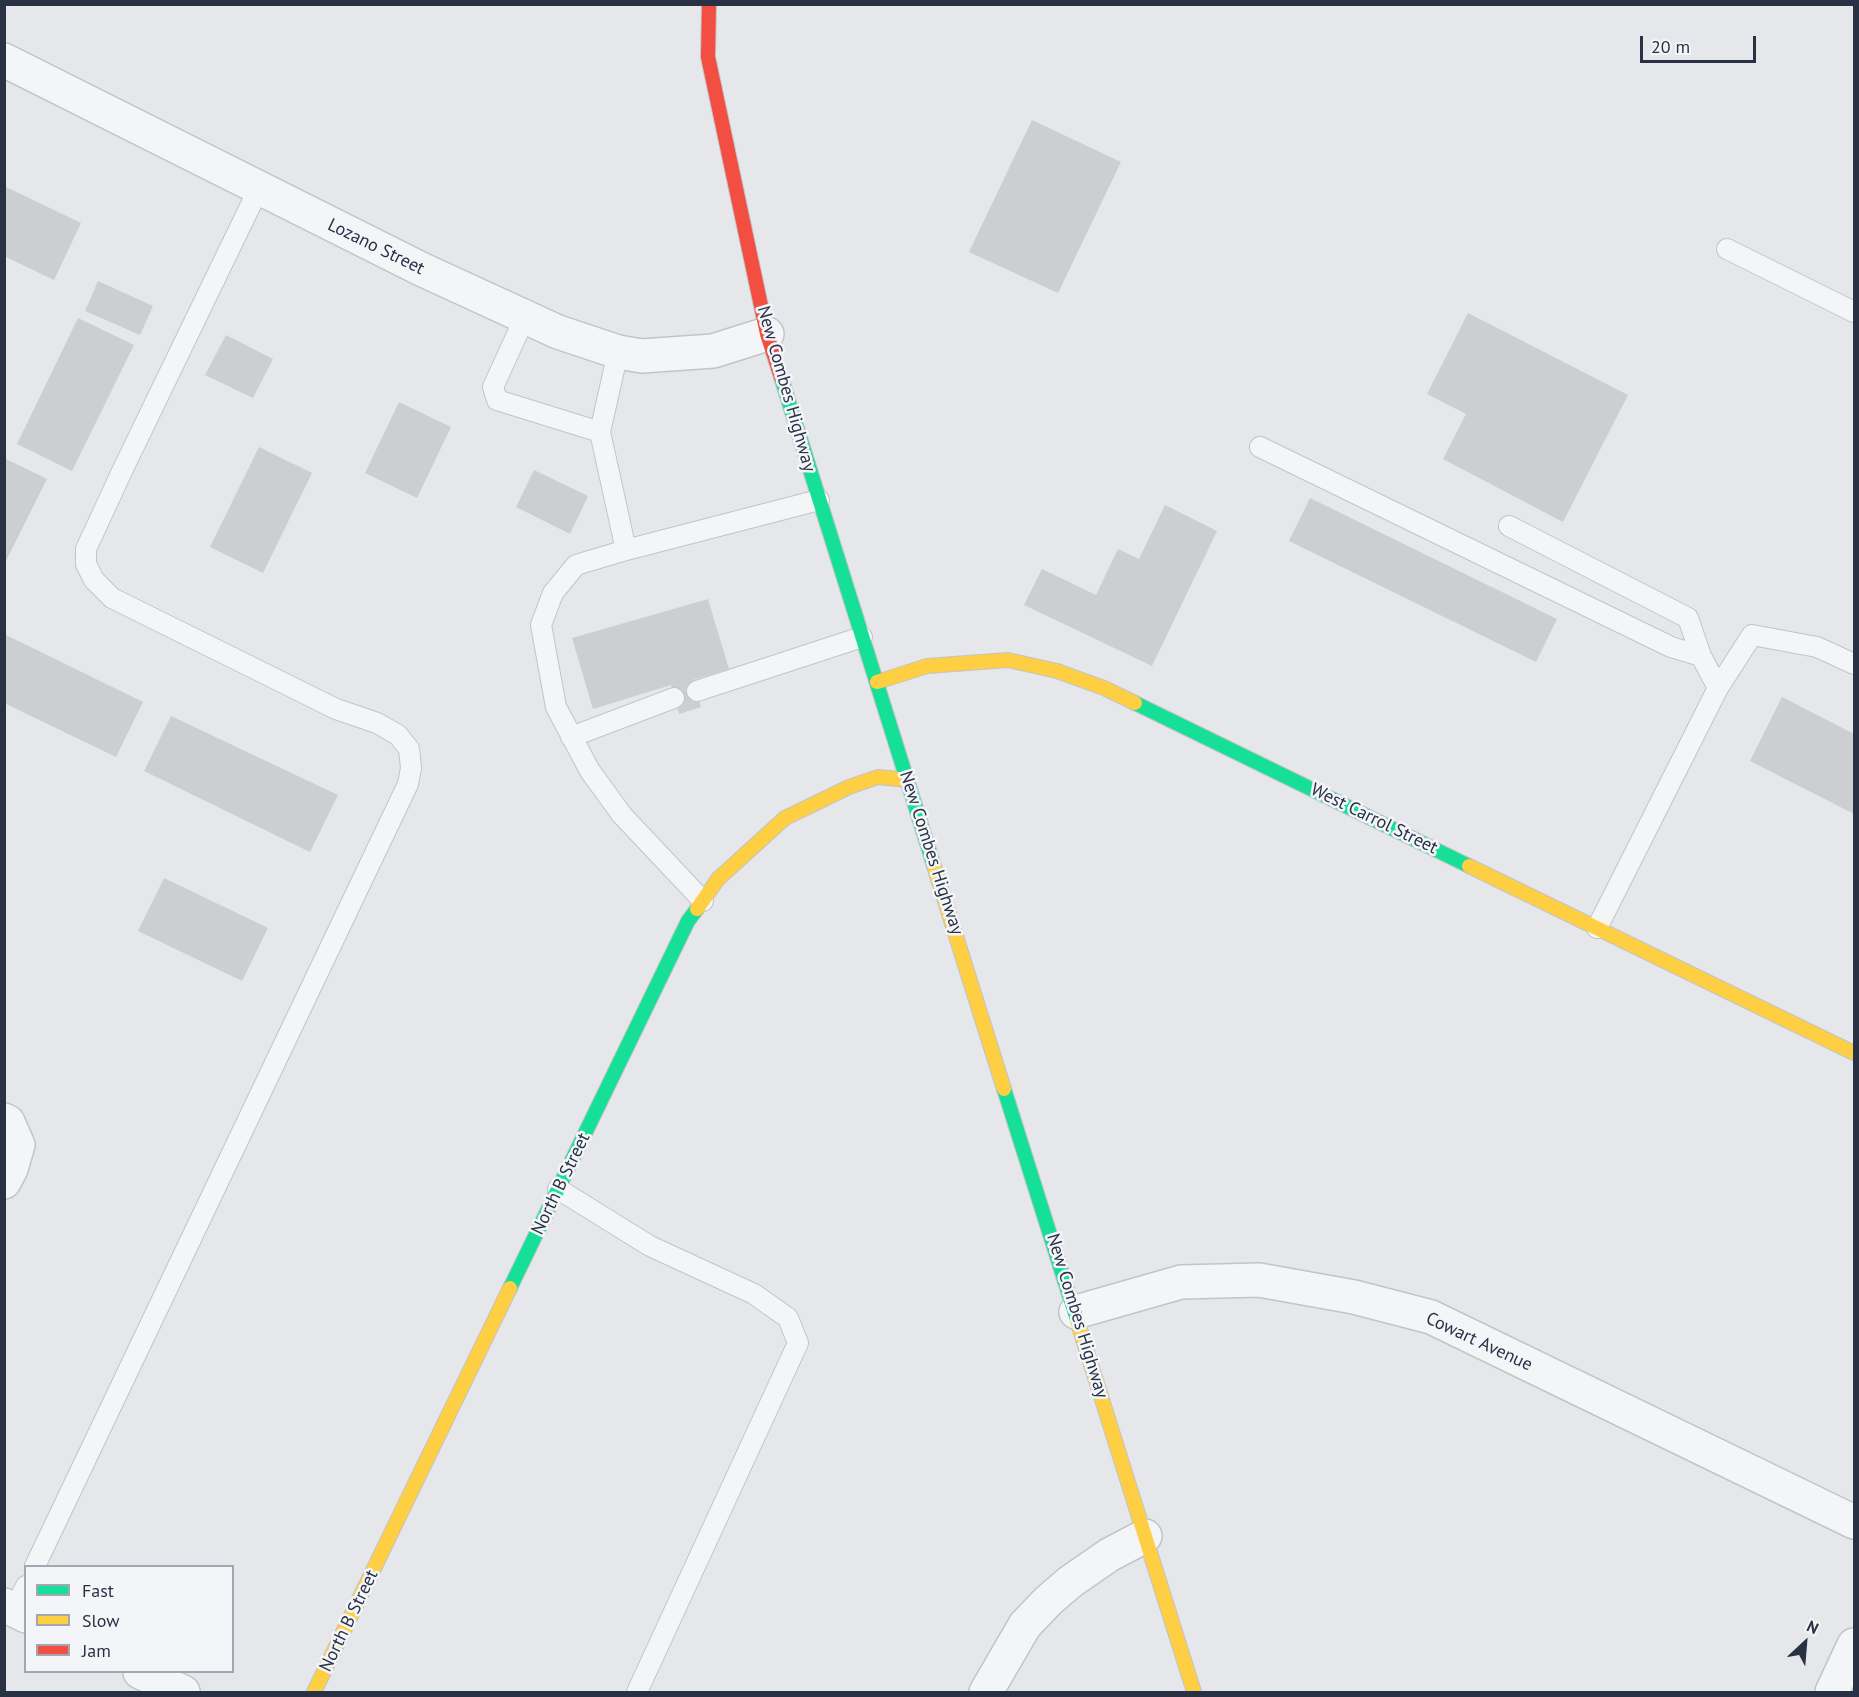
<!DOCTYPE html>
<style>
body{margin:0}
#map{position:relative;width:1859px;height:1697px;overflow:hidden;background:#e5e7ea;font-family:"PT Sans",sans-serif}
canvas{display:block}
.frame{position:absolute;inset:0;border:6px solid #293245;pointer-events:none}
.legend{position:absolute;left:24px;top:1565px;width:210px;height:108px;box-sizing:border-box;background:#f3f5f9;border:2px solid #a2a7b1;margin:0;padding:8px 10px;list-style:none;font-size:18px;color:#293245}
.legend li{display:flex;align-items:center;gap:12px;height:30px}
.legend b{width:30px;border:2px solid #a2a7b1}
.north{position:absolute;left:1775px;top:1613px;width:60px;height:60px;-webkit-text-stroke:4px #f3f5f9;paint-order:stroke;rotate:26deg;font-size:16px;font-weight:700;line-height:24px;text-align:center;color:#293245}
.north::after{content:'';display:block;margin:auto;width:21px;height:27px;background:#293245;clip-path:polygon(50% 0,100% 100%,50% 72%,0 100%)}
.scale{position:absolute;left:1640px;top:36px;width:116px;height:27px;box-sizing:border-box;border:3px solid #293245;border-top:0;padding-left:8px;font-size:18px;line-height:21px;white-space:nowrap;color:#293245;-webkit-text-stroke:4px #f3f5f9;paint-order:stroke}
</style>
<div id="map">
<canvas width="1859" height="1697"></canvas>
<div class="frame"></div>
<ul class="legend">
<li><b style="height:8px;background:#16e098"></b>Fast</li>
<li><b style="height:8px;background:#ffcf43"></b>Slow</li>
<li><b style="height:8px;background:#f24e42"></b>Jam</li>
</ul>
<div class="north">N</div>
<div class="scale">20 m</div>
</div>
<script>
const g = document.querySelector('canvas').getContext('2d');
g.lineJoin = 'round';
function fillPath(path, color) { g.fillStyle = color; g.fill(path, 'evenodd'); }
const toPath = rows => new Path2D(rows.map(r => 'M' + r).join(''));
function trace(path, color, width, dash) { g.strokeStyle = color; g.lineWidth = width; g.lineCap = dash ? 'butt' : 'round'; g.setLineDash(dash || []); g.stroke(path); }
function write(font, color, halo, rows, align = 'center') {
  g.font = font + ' "PT Sans",sans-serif'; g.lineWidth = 5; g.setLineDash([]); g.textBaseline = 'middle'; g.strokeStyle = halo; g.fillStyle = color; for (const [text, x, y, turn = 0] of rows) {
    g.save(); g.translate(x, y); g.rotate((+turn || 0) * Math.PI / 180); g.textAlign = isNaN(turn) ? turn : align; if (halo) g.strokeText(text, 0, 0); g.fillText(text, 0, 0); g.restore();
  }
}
fillPath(toPath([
 [1032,120,1121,162,1058,293,969,252],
 [4,186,81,223,54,280,4,256],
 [98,281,153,306,140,335,85,311],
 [1468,313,1628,395,1563,522,1443,459,1466,414,1427,394],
 [78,318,134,345,72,471,17,444],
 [226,335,273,359,253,398,205,375],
 [399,402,451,427,417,498,365,473],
 [259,447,312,473,263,573,210,547],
 [4,458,47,479,4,565],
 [534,470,588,496,570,534,516,507],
 [1310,498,1557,619,1536,662,1289,541],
 [1165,505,1217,531,1152,666,1024,605,1042,569,1096,595,1118,549,1139,559],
 [708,599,729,669,693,680,701,707,679,714,671,685,593,709,572,638],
 [4,634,143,702,116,757,4,703],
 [1782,697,1854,734,1854,814,1750,761],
 [171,716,338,795,310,852,144,771],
 [164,878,268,928,242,981,138,931]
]), '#ccced2');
const lane = toPath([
 [1727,249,1854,312],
 [525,317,493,387,497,400,600,432],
 [618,352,600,432,626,550],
 [1260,447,1671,647,1701,656,1718,688],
 [1509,526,1688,618,1701,656],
 [697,691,862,637],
 [571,737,674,698],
 [703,901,622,815,590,771,556,707,541,625,553,593,576,565,626,550,819,500],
 [1597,928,1718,688,1752,635,1817,647,1854,664],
 [558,1189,650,1246,754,1294,788,1318,798,1343,637,1692],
 [35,1566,408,784,411,768,409,749,398,735,377,723,336,709,112,598,94,580,86,564,86,549,123,469,259,188],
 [14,1610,26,1586]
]);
const street = toPath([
 [4,60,421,269,558,332,618,352,642,356,713,351,767,334],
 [4,1120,8,1122,18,1145,11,1169,4,1182],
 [1076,1312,1181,1282,1259,1280,1354,1297,1431,1317,1854,1522],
 [4,1605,26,1616],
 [140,1672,183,1692],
 [986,1692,1025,1625,1048,1601,1070,1582,1109,1555,1145,1536],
 [1832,1692,1854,1645]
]);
const fast = toPath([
 [781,377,934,866],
 [1135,703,1469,866],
 [1004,1089,1077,1320],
 [510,1288,688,921,697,909]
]);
const slow = toPath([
 [877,682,927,666,1008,660,1057,671,1104,688,1135,703],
 [934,866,1004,1089],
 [1469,866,1854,1053],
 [697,909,718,879,785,818,849,787,878,777,908,780],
 [1077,1320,1194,1692],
 [314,1692,510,1288]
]);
const jam = toPath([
 [709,4,708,57,767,334,781,377]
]);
trace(lane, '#c2c4c8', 22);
trace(street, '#c2c4c8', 36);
trace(fast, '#c2c4c8', 16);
trace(slow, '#c2c4c8', 16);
trace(jam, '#c2c4c8', 16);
trace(lane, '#f4f5f6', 20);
trace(street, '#f4f5f6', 33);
trace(fast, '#16e098', 14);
trace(slow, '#ffcf43', 14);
trace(jam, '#f24e42', 14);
write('18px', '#293245', '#f3f5f9', [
 ["Lozano Street",376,247,26],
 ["New Combes Highway",786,389,74],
 ["West Carrol Street",1374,819,26],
 ["New Combes Highway",931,853,72],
 ["North B Street",561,1184,-64],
 ["New Combes Highway",1077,1316,73],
 ["Cowart Avenue",1479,1342,25],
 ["North B Street",349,1621,-64]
]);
</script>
